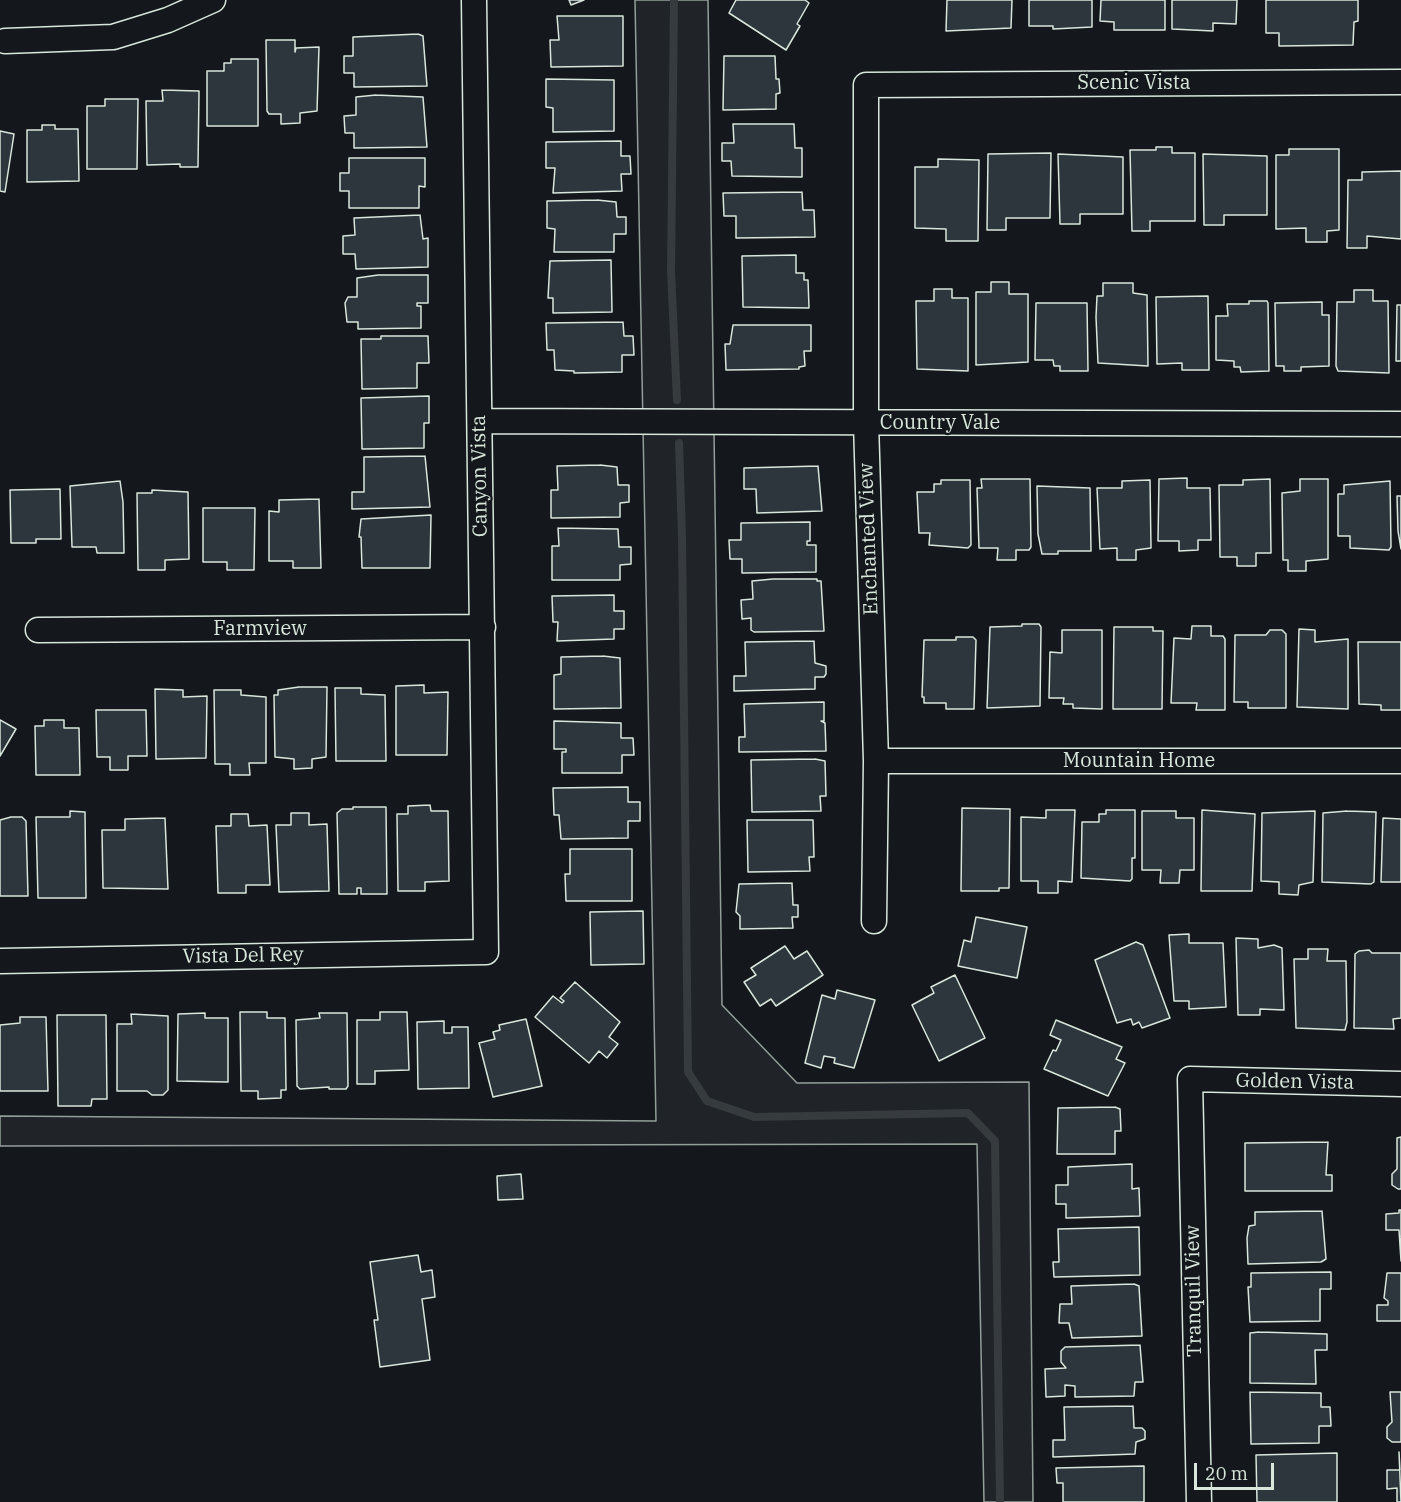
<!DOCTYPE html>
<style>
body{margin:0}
#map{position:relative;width:1401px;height:1502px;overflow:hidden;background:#14181c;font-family:"IBM Plex Serif",serif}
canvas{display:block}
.scale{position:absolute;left:1194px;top:1463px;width:80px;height:27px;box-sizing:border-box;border:3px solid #d8e6dc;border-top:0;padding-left:8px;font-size:18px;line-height:21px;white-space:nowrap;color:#d8e6dc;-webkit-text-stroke:4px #14181c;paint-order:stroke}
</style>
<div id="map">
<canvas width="1401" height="1502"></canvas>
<div class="scale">20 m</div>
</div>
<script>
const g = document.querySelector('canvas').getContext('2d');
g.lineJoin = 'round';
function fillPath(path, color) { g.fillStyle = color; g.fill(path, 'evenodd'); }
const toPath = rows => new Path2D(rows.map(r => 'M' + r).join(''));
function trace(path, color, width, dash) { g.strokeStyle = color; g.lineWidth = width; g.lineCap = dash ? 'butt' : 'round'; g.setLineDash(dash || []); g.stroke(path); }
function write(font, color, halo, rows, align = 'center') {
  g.font = font + ' "IBM Plex Serif",serif'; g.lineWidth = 4.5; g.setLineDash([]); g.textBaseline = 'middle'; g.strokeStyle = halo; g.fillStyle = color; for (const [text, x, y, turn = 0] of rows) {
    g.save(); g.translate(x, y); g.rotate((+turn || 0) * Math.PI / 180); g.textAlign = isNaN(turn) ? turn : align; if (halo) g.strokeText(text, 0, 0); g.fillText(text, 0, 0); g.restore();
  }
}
const green = toPath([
 [635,0,708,0,722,1005,797,1083,1029,1082,1033,1502,984,1502,977,1144,0,1146,0,1116,656,1121,635,0]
]);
fillPath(green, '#202428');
trace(green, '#939e99', 1.5);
trace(toPath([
 [674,0,671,271,677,400],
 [679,443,682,537,688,1072,707,1101,754,1117,968,1113,995,1141,1000,1502]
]), '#363b3e', 8);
const building = toPath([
 [569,0,584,0,571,5,569,0],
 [736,0,805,0,809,3,797,24,800,26,786,50,729,13,736,0],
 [947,0,1012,0,1011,28,946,31,947,0],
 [1029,0,1092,0,1092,27,1053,29,1053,26,1029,26,1029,0],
 [1101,0,1165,0,1165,30,1114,30,1114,22,1100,21,1101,0],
 [1172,0,1237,0,1236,24,1213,23,1213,31,1172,29,1172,0],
 [1266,0,1358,0,1358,21,1354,22,1353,45,1279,46,1279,33,1266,33,1266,0],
 [557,16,623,16,623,66,551,67,550,40,559,40,557,16],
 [418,34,423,36,427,86,354,87,354,73,344,73,344,56,353,56,353,37,418,34],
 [266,40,295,40,295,52,296,48,319,47,317,111,300,113,300,123,281,124,281,114,269,114,267,111,266,40],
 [724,56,775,56,776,79,779,79,780,93,776,94,776,109,723,110,724,56],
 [231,59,258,59,258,126,207,126,207,71,224,71,224,63,231,63,231,59],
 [546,79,614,80,614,131,553,132,553,108,546,107,546,79],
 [162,90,199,91,198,167,180,167,180,164,147,165,146,101,163,101,162,90],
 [376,95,423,97,427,147,354,148,354,133,345,133,344,116,356,115,356,97,376,95],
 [105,99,138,99,137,169,87,169,87,106,105,106,105,99],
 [733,124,794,124,795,148,802,148,802,177,732,176,731,161,722,161,722,143,734,143,733,124],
 [42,125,55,125,55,129,78,129,79,181,27,182,27,130,42,130,42,125],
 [0,131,14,134,5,192,0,191,0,131],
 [621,141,621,156,630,156,631,174,621,174,622,191,553,193,555,168,546,168,546,142,621,141],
 [1156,147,1172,147,1172,153,1195,153,1195,221,1150,221,1150,231,1132,231,1130,150,1156,150,1156,147],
 [1289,149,1339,149,1339,230,1327,231,1327,242,1306,242,1306,228,1276,229,1276,155,1289,155,1289,149],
 [1051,153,1050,218,1006,218,1006,230,987,230,988,154,1051,153],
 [1058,154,1123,157,1123,214,1080,214,1080,224,1060,224,1058,154],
 [1203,154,1267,156,1267,215,1224,215,1224,225,1204,225,1203,154],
 [349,158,425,158,425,187,419,186,419,208,349,208,349,191,340,191,340,173,349,173,349,158],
 [938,159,979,160,978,241,946,241,946,229,915,228,915,167,938,167,938,159],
 [1401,171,1401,239,1367,236,1367,248,1347,248,1348,180,1362,180,1362,172,1401,171],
 [802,192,803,210,814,210,815,237,736,238,736,216,724,216,723,193,802,192],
 [597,200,616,202,617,217,626,217,626,234,614,234,614,252,554,252,555,229,547,228,547,201,597,200],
 [420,215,423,239,428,238,428,267,356,269,355,254,343,254,343,236,355,235,354,218,420,215],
 [796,255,796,273,804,273,804,280,808,280,809,308,743,307,742,256,796,255],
 [611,260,612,312,553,313,553,298,548,298,550,261,611,260],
 [378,275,428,275,428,303,417,303,417,306,421,306,421,328,358,329,358,322,347,322,345,303,348,297,357,297,357,278,378,275],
 [991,282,1009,282,1009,294,1028,294,1028,362,976,365,976,292,991,292,991,282],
 [1103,283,1133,283,1133,293,1147,295,1148,366,1098,363,1096,317,1097,296,1103,296,1103,283],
 [934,289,952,289,952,298,968,298,968,371,917,369,916,301,934,301,934,289],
 [1354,290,1373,290,1373,301,1388,301,1389,373,1338,371,1336,366,1337,302,1354,302,1354,290],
 [1208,296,1209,370,1182,370,1182,363,1157,364,1156,297,1208,296],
 [1249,301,1267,301,1268,303,1269,371,1241,372,1240,367,1234,367,1234,361,1216,360,1216,316,1228,316,1227,304,1249,304,1249,301],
 [1322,302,1322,315,1329,315,1329,366,1301,367,1301,371,1284,371,1284,366,1276,366,1275,303,1322,302],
 [1036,303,1087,303,1088,371,1060,371,1060,366,1054,366,1053,360,1035,360,1036,303],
 [1397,305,1401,305,1401,361,1396,361,1397,305],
 [623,322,624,336,633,336,634,355,622,355,622,372,574,373,574,371,555,370,554,350,547,350,546,323,623,322],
 [733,325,811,325,811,351,804,351,805,366,799,367,799,369,726,370,725,344,730,344,733,325],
 [381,336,428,336,429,363,417,363,417,388,362,389,361,339,381,339,381,336],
 [429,396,429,423,424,423,424,448,362,449,361,398,429,396],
 [425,456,430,507,352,509,352,492,364,492,364,457,425,456],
 [600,465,617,467,618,485,629,485,629,502,620,503,620,517,551,518,551,490,558,490,557,466,600,465],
 [818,466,822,511,757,513,756,489,744,489,744,468,818,466],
 [1187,478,1187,488,1210,488,1211,540,1198,540,1198,550,1179,551,1179,541,1158,541,1159,479,1187,478],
 [981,479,1030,479,1031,547,1029,550,1016,550,1016,560,997,560,998,548,979,548,977,488,982,488,981,479],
 [1270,479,1271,553,1256,553,1256,566,1237,566,1237,557,1220,557,1219,485,1243,485,1243,480,1270,479],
 [1300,479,1328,479,1328,559,1306,561,1306,571,1288,571,1288,560,1283,560,1282,493,1300,491,1300,479],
 [941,480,970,480,971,545,968,548,929,545,930,533,919,533,917,492,934,492,934,484,941,484,941,480],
 [1150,480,1151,548,1136,550,1136,560,1117,560,1117,548,1100,549,1097,488,1122,488,1122,481,1150,480],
 [120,481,123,502,124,553,97,553,96,547,72,547,70,486,120,481],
 [1390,481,1391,547,1389,550,1350,548,1350,536,1338,536,1338,494,1344,494,1344,485,1390,481],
 [1037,486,1090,488,1091,551,1058,551,1058,554,1042,554,1038,534,1037,486],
 [60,489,61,539,36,539,36,543,11,543,10,490,60,489],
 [152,490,188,492,189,559,165,560,165,570,138,570,137,493,152,493,152,490],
 [1397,496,1401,496,1401,549,1398,531,1397,496],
 [319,499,321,568,293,568,293,561,269,561,269,511,279,512,279,500,319,499],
 [203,508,255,508,254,570,227,570,227,562,203,562,203,508],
 [431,515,430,568,362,568,361,537,359,537,361,519,431,515],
 [810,522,810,541,807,541,807,545,816,545,816,572,742,573,742,559,730,559,729,540,741,540,741,523,810,522],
 [558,528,618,529,619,547,631,547,631,564,620,565,620,580,552,580,552,546,559,546,558,528],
 [773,579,817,579,817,581,821,581,824,631,754,632,751,630,751,618,742,619,741,600,753,599,752,581,773,579],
 [614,595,614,611,624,611,624,629,614,629,614,639,557,641,558,622,553,622,552,596,614,595],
 [1022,624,1039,624,1041,627,1040,706,987,708,990,627,1022,626,1022,624],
 [1192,626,1211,626,1211,636,1223,636,1225,639,1225,710,1196,710,1197,703,1171,703,1174,638,1191,639,1192,626],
 [1114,627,1153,627,1153,631,1163,631,1162,709,1113,709,1114,627],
 [1299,629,1315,630,1315,642,1348,639,1348,709,1297,707,1299,629],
 [1062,630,1102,630,1102,709,1073,708,1073,704,1063,704,1064,698,1049,698,1050,652,1062,653,1062,630],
 [1270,630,1282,630,1286,634,1286,708,1248,708,1248,702,1234,702,1235,635,1266,635,1270,630],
 [956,637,973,637,976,640,974,709,946,709,946,703,924,703,924,697,922,697,924,640,956,640,956,637],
 [814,641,815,663,826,666,826,674,824,677,815,677,815,689,734,691,734,676,746,676,745,642,814,641],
 [1358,642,1401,642,1401,710,1381,710,1381,705,1359,704,1358,642],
 [603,656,620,658,621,708,554,709,554,675,561,674,561,657,603,656],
 [424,685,424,693,448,692,447,755,396,755,396,686,424,685],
 [299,687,327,687,326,757,312,759,312,768,294,769,294,759,275,757,274,695,278,695,278,690,299,687],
 [335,688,361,688,361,694,385,695,386,761,336,761,335,688],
 [155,689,183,690,183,697,207,696,206,758,156,759,155,689],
 [214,690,241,690,241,695,266,697,266,763,249,763,250,775,230,775,230,764,215,764,214,690],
 [824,702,824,721,821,721,825,723,826,751,739,752,739,737,745,737,744,704,824,702],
 [96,710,146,710,147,756,128,756,128,770,110,770,110,757,97,757,96,710],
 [0,720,16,729,0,756,0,720],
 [44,720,64,720,64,728,79,728,80,775,36,775,35,726,44,726,44,720],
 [554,721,621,723,621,738,633,738,634,755,622,755,622,773,562,773,562,752,566,752,566,749,554,749,554,721],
 [815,759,825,761,826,796,820,796,821,811,752,812,751,760,815,759],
 [628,787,628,802,640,802,640,821,628,821,628,838,561,839,559,815,554,815,553,788,628,787],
 [430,805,431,811,448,811,449,881,425,882,425,891,398,891,397,814,408,814,408,806,430,805],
 [353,807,386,807,387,894,361,894,361,888,357,888,357,894,339,894,337,813,342,809,353,809,353,807],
 [962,808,1010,809,1009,888,999,888,999,891,961,891,962,808],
 [1046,810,1075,810,1072,882,1058,881,1058,893,1038,893,1038,881,1021,881,1021,817,1046,818,1046,810],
 [1106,810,1135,810,1135,858,1132,858,1132,879,1130,881,1081,878,1082,822,1099,822,1099,814,1106,814,1106,810],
 [1202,810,1255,814,1252,891,1201,891,1202,810],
 [70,811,85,812,86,898,38,898,36,817,70,817,70,811],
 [1142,811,1176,811,1176,818,1194,818,1194,870,1180,870,1179,883,1160,883,1161,870,1142,870,1142,811],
 [1315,811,1313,882,1299,885,1298,895,1279,894,1279,882,1261,881,1262,813,1315,811],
 [1347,811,1376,812,1374,882,1371,884,1322,882,1323,813,1347,811],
 [291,813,309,813,309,825,327,824,329,891,279,892,276,825,291,825,291,813],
 [231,814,248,814,249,826,267,825,270,885,246,885,246,893,218,893,216,826,231,826,231,814],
 [11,817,22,817,26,821,28,896,0,896,0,820,11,817],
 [165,818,168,889,103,888,102,830,125,830,125,819,165,818],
 [1383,818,1401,819,1401,882,1381,882,1383,818],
 [747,820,813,820,814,857,809,857,810,871,748,872,747,820],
 [570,849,632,849,632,901,566,901,565,874,570,874,570,849],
 [792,883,793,905,798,905,798,917,792,917,793,928,740,929,740,916,736,912,739,884,792,883],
 [643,911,644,964,591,965,590,912,643,911],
 [976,917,1027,927,1017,978,958,966,964,940,971,942,976,917],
 [1189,934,1189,943,1223,943,1226,1007,1189,1009,1189,1001,1174,1001,1169,935,1189,934],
 [1236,938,1258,939,1258,948,1274,945,1282,948,1284,1010,1260,1009,1260,1015,1238,1015,1236,938],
 [1136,942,1143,945,1170,1018,1142,1028,1139,1022,1133,1025,1131,1019,1117,1023,1095,960,1136,942],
 [785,946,794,959,807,951,823,975,776,1006,771,999,760,1006,744,982,756,975,751,968,785,946],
 [1308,949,1328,949,1327,961,1346,961,1347,1022,1345,1030,1296,1028,1294,959,1308,959,1308,949],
 [1369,950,1372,953,1401,953,1401,1018,1393,1019,1394,1029,1354,1028,1355,954,1359,951,1369,950],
 [955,975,985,1038,939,1061,912,1005,934,993,931,987,955,975],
 [575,982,620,1022,609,1037,618,1044,607,1058,599,1051,589,1063,535,1017,553,996,562,1003,564,1001,560,998,575,982],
 [837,990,875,1000,854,1068,834,1063,835,1058,824,1056,821,1068,805,1063,822,995,835,999,837,990],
 [240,1012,267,1012,267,1018,285,1018,286,1090,281,1090,281,1098,258,1099,258,1091,241,1091,240,1012],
 [380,1012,407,1012,409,1070,375,1071,375,1084,357,1084,357,1020,380,1020,380,1012],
 [205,1013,205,1018,228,1018,228,1082,177,1081,178,1014,205,1013],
 [319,1013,347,1013,348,1086,346,1089,329,1089,329,1087,300,1089,297,1086,296,1020,320,1018,319,1013],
 [131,1014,168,1016,168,1090,163,1095,152,1095,147,1091,117,1091,117,1024,132,1024,131,1014],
 [57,1015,106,1015,107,1099,92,1099,91,1106,58,1106,57,1015],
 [20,1017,46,1017,48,1091,0,1091,0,1025,20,1023,20,1017],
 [526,1019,542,1086,493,1097,479,1043,495,1039,493,1032,500,1030,499,1025,526,1019],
 [1056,1020,1122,1047,1116,1059,1125,1063,1108,1096,1044,1069,1053,1050,1056,1051,1061,1040,1050,1035,1056,1020],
 [444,1021,444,1033,452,1033,452,1027,468,1027,469,1088,418,1089,417,1022,444,1021],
 [1115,1107,1120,1109,1121,1131,1115,1131,1115,1154,1057,1154,1058,1108,1115,1107],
 [1401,1137,1401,1189,1398,1189,1392,1185,1392,1174,1397,1169,1397,1138,1401,1137],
 [1328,1142,1326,1175,1332,1175,1332,1191,1245,1191,1245,1143,1328,1142],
 [1132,1164,1132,1189,1139,1188,1140,1216,1066,1218,1066,1204,1056,1204,1056,1185,1068,1185,1068,1167,1132,1164],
 [521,1174,523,1199,498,1200,497,1176,521,1174],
 [1399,1210,1401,1210,1401,1261,1399,1230,1386,1230,1386,1214,1399,1213,1399,1210],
 [1322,1211,1326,1259,1321,1262,1248,1264,1247,1238,1249,1226,1255,1225,1255,1212,1322,1211],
 [1139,1227,1140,1275,1054,1277,1053,1262,1059,1262,1058,1229,1139,1227],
 [418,1255,421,1272,432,1270,435,1297,422,1299,430,1360,380,1367,374,1320,378,1320,370,1262,418,1255],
 [1331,1272,1331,1289,1320,1289,1320,1321,1250,1322,1248,1287,1251,1287,1251,1273,1331,1272],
 [1387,1273,1401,1273,1401,1321,1377,1321,1377,1305,1388,1305,1388,1301,1384,1298,1387,1273],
 [1134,1284,1139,1286,1142,1336,1072,1338,1069,1323,1059,1323,1060,1304,1072,1304,1071,1286,1134,1284],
 [1259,1332,1327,1334,1327,1350,1315,1350,1316,1384,1250,1383,1250,1333,1259,1332],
 [1140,1345,1143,1382,1135,1382,1134,1396,1075,1397,1075,1386,1065,1385,1065,1396,1046,1397,1045,1369,1066,1368,1061,1362,1061,1351,1065,1347,1140,1345],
 [1250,1392,1321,1393,1321,1407,1330,1407,1331,1426,1319,1426,1319,1443,1251,1444,1250,1392],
 [1390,1392,1401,1392,1401,1442,1392,1442,1387,1438,1387,1427,1392,1422,1390,1392],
 [1133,1406,1134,1428,1142,1428,1145,1431,1145,1439,1136,1442,1135,1454,1053,1457,1053,1440,1065,1440,1064,1407,1133,1406],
 [1399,1452,1401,1502,1397,1502,1397,1488,1387,1489,1387,1470,1400,1470,1399,1452],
 [1337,1453,1337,1502,1257,1502,1256,1455,1337,1453],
 [1144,1466,1144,1502,1063,1502,1063,1483,1057,1483,1056,1468,1144,1466]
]);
fillPath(building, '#2c363c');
trace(building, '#d8e6dc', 1.5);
const street = toPath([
 [5,41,113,37,168,20,213,0],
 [480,421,1401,424],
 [38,630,483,627],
 [876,761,1401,761],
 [874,921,876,761,866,422,866,85,1401,82],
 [0,961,486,952,474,0],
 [1199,1502,1190,1079,1401,1084]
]);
trace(street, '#d8e6dc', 27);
trace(street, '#14181c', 24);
write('20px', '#d8e6dc', '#14181c', [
 ["Scenic Vista",1134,83],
 ["Country Vale",940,423],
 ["Canyon Vista",480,476,-91],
 ["Enchanted View",869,539,-92],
 ["Farmview",260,629],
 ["Mountain Home",1139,761],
 ["Vista Del Rey",243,956,-1],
 ["Golden Vista",1295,1082,1],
 ["Tranquil View",1194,1291,-91]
]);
</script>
